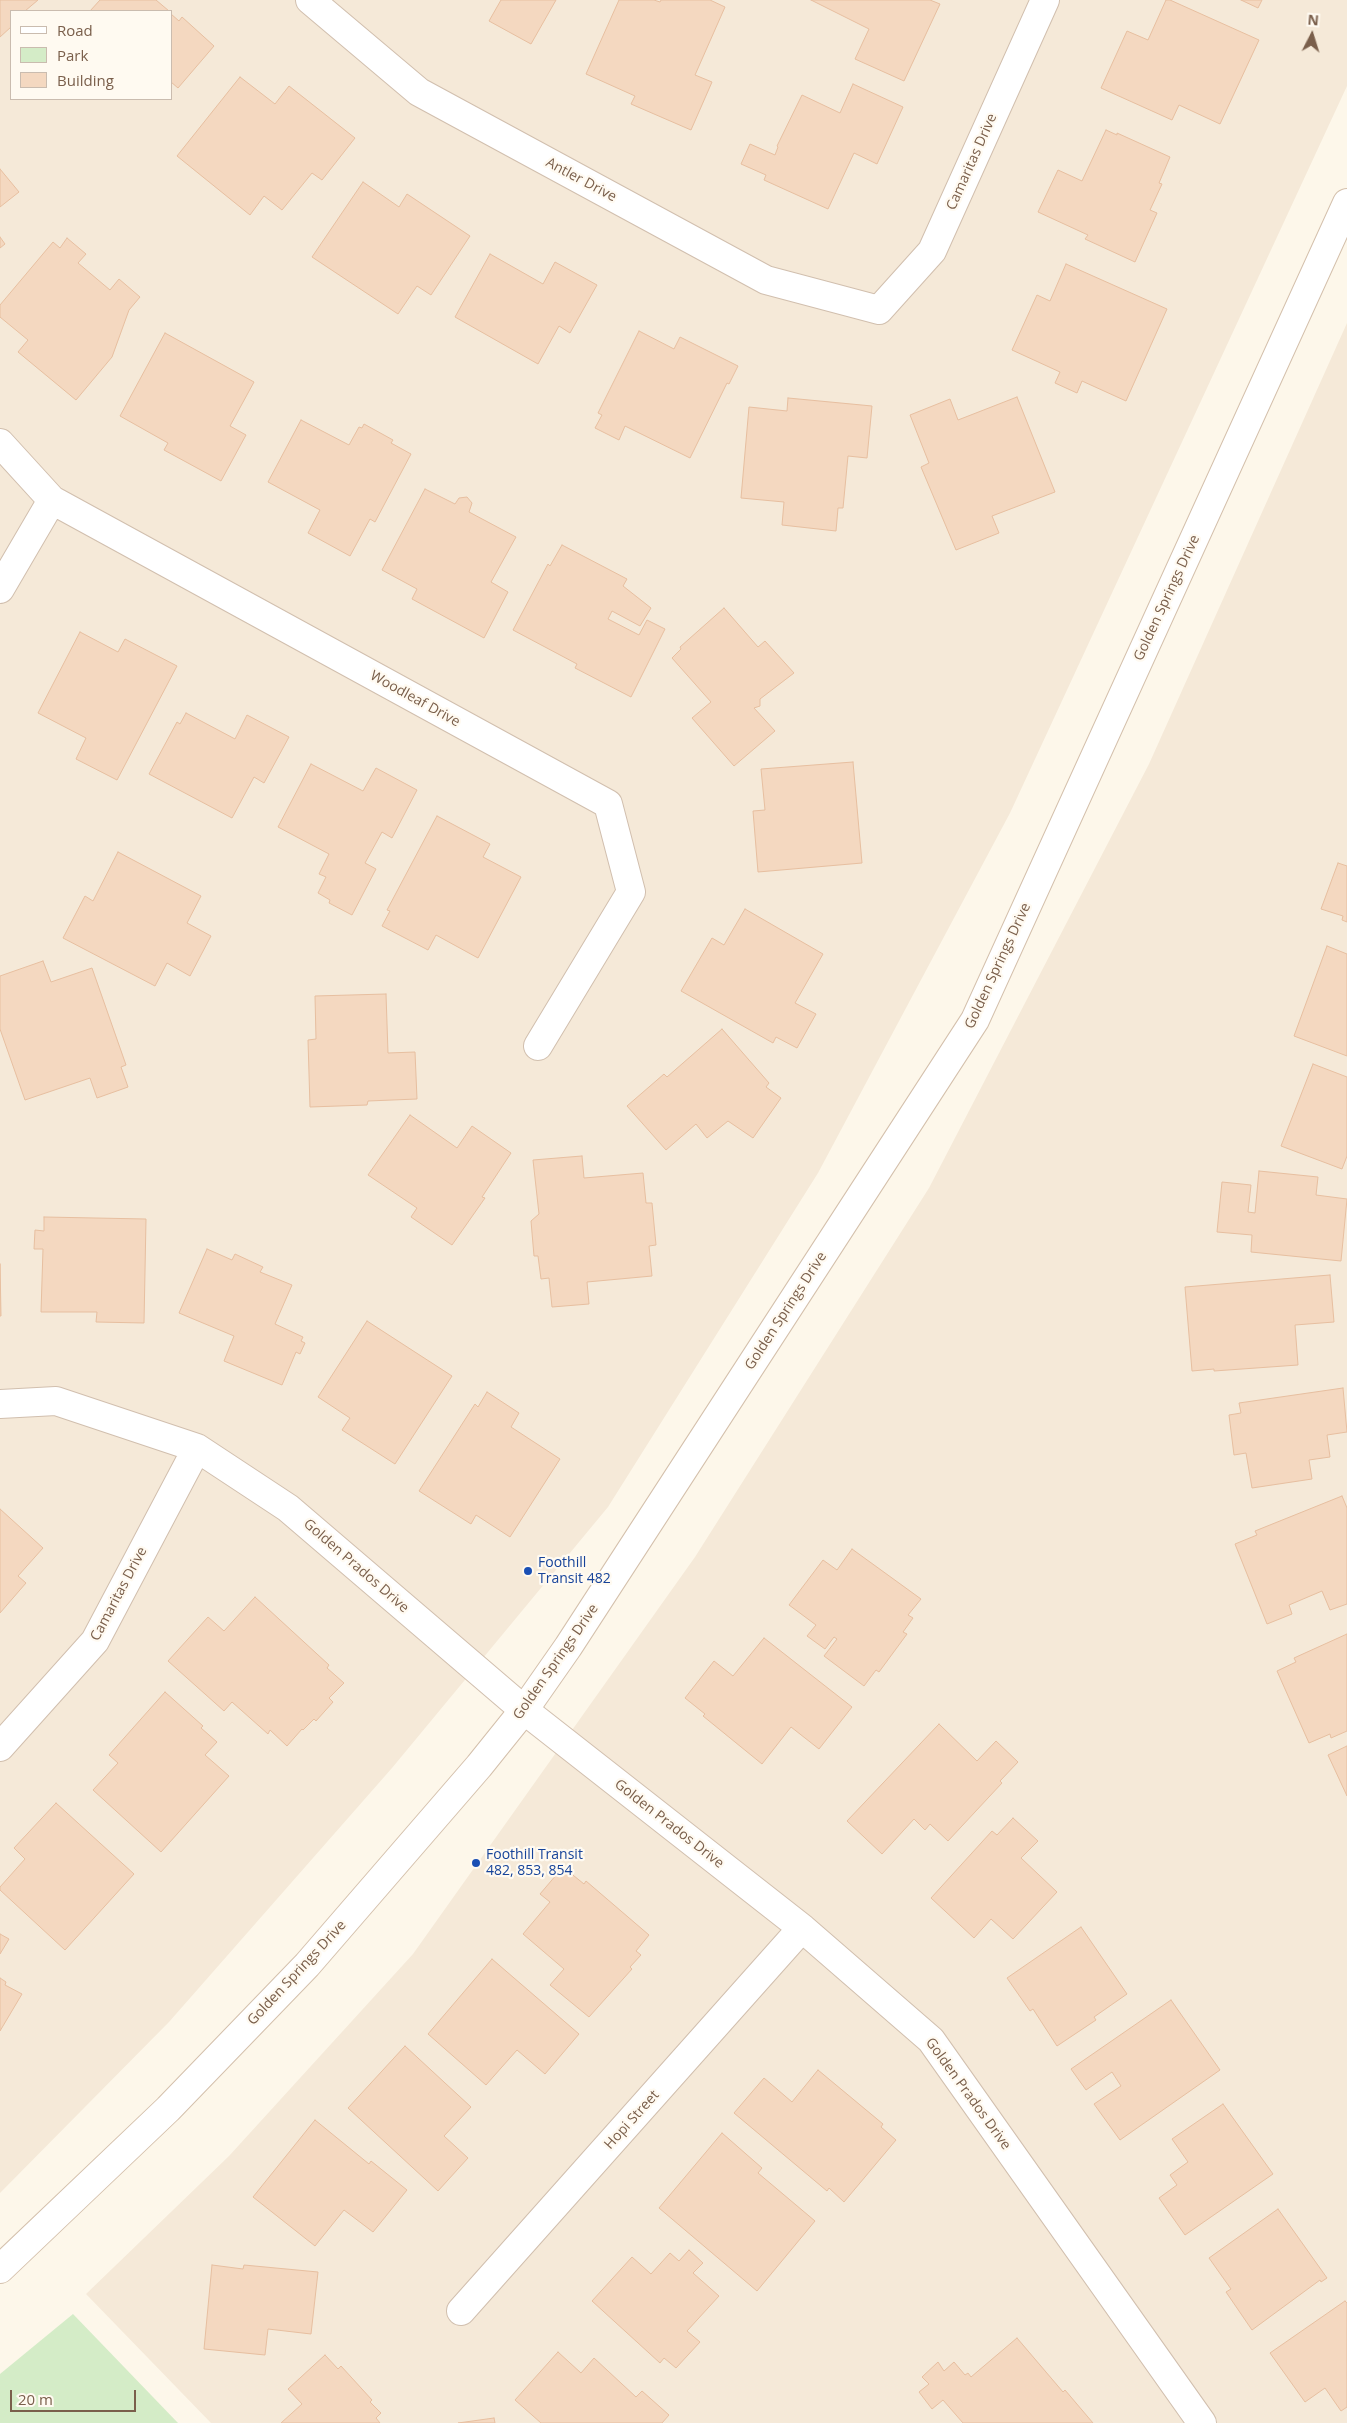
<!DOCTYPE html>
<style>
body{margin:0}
#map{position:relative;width:1347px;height:2423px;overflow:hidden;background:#fdf7ea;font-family:"Open Sans",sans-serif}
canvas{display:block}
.legend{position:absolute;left:10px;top:10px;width:162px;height:90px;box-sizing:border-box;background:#fffaf1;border:1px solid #cabcaf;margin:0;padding:6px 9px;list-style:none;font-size:15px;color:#7a5f4b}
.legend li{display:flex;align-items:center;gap:10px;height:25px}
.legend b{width:25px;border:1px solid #cabcaf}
.north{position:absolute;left:1287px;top:10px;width:50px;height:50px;-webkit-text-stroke:4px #fffaf1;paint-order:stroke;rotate:5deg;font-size:14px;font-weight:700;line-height:20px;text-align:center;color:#7a5f4b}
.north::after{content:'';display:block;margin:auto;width:18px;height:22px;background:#7a5f4b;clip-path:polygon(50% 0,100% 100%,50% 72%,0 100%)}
.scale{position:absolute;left:10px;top:2390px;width:126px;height:22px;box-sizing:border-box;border:2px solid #7a5f4b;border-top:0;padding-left:6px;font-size:15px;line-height:18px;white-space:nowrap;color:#7a5f4b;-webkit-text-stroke:4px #fffaf1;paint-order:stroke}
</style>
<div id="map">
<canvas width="1347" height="2423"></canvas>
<ul class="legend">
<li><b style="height:6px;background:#fff"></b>Road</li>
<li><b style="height:14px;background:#d4ecc7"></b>Park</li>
<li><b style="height:14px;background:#f4d8c0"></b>Building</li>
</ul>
<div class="north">N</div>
<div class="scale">20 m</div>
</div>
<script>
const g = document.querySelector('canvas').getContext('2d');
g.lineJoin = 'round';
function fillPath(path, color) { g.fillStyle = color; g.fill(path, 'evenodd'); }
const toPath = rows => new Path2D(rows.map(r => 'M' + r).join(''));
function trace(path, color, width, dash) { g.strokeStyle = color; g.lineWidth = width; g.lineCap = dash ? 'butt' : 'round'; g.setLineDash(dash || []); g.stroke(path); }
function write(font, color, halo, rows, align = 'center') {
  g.font = font + ' "Open Sans",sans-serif'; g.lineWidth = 4.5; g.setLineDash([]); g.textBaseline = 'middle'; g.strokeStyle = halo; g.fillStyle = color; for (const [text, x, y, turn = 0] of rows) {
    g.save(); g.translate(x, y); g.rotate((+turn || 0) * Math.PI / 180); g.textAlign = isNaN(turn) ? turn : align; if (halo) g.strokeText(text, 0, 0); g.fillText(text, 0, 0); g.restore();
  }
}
fillPath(toPath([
 [0,0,1347,0,1347,86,1010,813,818,1173,608,1507,392,1768,169,2022,0,2193],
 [11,11,171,11,171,99,11,99],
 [1347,323,1347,2423,211,2423,86,2294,229,2156,413,1954,695,1557,929,1188,1149,764]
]), '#f5e9d8');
fillPath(toPath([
 [73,2314,178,2423,0,2423,0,2374]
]), '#d4ecc7');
const building = toPath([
 [0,0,38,0,25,11,11,11,11,27,0,37,0,0],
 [100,0,156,0,169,11,90,11,100,0],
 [501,0,556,0,531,44,489,21,501,0],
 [619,0,654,0,660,2,661,0,710,0,725,7,695,75,712,82,691,130,631,104,635,96,586,74,619,0],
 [811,0,930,0,940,4,904,81,855,59,869,29,811,0],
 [1166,0,1170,0,1259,40,1220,124,1179,105,1172,120,1101,88,1127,31,1148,40,1166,0],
 [1241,0,1262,0,1258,8,1241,0],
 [171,14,179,21,182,17,214,46,178,88,171,82,171,14],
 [240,77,275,104,289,86,355,138,322,180,312,173,282,210,264,196,250,215,177,156,240,77],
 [853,84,903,107,877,164,854,153,828,209,764,180,766,175,741,164,750,144,775,155,778,147,777,146,802,95,840,113,853,84],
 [1106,130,1117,135,1117,133,1170,157,1159,183,1162,184,1150,210,1157,213,1135,262,1085,239,1088,235,1038,212,1058,170,1082,181,1106,130],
 [0,169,19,192,0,207,0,169],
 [363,182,399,207,407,194,470,236,431,295,417,286,398,314,312,257,363,182],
 [0,237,5,244,0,248,0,237],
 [67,238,86,254,78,263,110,290,119,279,140,297,129,310,112,357,76,400,18,352,28,340,0,317,0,305,53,242,60,248,67,238],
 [490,254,543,284,555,262,597,285,570,333,559,326,538,364,455,317,490,254],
 [1066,264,1167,309,1126,401,1082,381,1077,393,1055,383,1060,372,1012,350,1037,295,1050,301,1066,264],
 [639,331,674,349,680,337,738,366,729,384,727,383,690,458,625,426,619,440,595,428,602,415,598,413,639,331],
 [165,333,254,382,230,426,246,435,221,481,164,450,168,443,120,416,165,333],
 [1017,397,1055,492,992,516,999,533,956,550,921,467,929,463,910,415,950,399,958,420,1017,397],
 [788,398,872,406,867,458,848,456,843,508,838,508,836,531,782,525,784,502,741,498,749,407,787,411,788,398],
 [301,420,349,445,359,427,362,428,364,424,393,440,391,443,411,454,375,522,370,519,350,556,308,533,320,510,268,482,301,420],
 [425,489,455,504,459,498,467,497,472,503,469,512,516,537,491,582,508,592,484,638,412,599,417,589,382,570,425,489],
 [562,545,627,579,623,586,651,608,640,626,612,611,608,619,639,635,647,620,665,629,631,697,575,668,577,664,513,630,548,564,550,566,562,545],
 [724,608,758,647,765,641,794,673,760,699,760,706,754,708,775,731,734,766,692,718,711,702,672,658,681,649,680,647,724,608],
 [80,632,118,652,125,639,177,666,117,780,76,759,86,738,38,713,80,632],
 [186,713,235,739,247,715,289,737,264,783,254,777,232,818,149,774,177,722,180,724,186,713],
 [853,762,862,863,758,872,753,811,765,810,761,769,853,762],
 [311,764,363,791,376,768,417,790,392,838,382,832,365,863,376,869,352,915,329,903,330,900,318,893,326,877,319,874,329,854,278,827,311,764],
 [437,816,490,844,483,857,521,877,478,958,436,935,428,950,382,926,390,911,387,910,437,816],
 [118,852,201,896,187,923,211,936,190,976,167,963,155,986,63,938,85,896,93,901,118,852],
 [1338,863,1347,866,1347,922,1342,920,1343,916,1321,909,1338,863],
 [745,909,823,954,795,1003,816,1014,797,1048,776,1037,773,1043,681,991,712,938,724,945,745,909],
 [1327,946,1347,954,1347,1056,1294,1036,1327,946],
 [43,961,51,982,92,968,126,1065,121,1067,128,1087,97,1098,90,1078,25,1100,0,1029,0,976,43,961],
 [386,994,388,1053,415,1052,417,1099,368,1101,367,1105,310,1107,308,1040,316,1039,315,996,386,994],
 [722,1029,769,1083,766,1087,781,1098,753,1138,728,1121,707,1138,696,1124,666,1150,627,1106,664,1074,667,1077,722,1029],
 [1313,1064,1347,1077,1347,1156,1342,1169,1281,1146,1313,1064],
 [410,1115,457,1148,472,1126,511,1153,482,1197,485,1198,452,1245,411,1217,417,1208,368,1175,410,1115],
 [582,1156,584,1178,643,1173,646,1203,652,1203,656,1245,649,1246,652,1276,587,1282,589,1304,552,1307,549,1278,541,1279,538,1256,534,1256,531,1221,539,1214,533,1160,582,1156],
 [1259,1171,1318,1177,1316,1195,1347,1199,1341,1261,1251,1252,1252,1235,1217,1232,1222,1182,1251,1185,1248,1212,1255,1213,1259,1171],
 [44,1217,146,1219,144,1323,96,1322,97,1312,41,1312,43,1249,34,1249,35,1230,44,1231,44,1217],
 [207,1249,232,1260,235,1254,263,1267,260,1272,292,1285,275,1324,303,1337,301,1341,305,1343,300,1354,296,1352,282,1385,224,1361,234,1336,179,1313,207,1249],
 [0,1264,1,1316,0,1316,0,1264],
 [1330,1275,1334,1322,1295,1325,1298,1365,1214,1371,1214,1369,1192,1371,1185,1287,1330,1275],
 [367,1321,452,1376,395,1464,342,1430,350,1418,318,1397,367,1321],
 [1343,1388,1347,1432,1327,1435,1330,1457,1309,1460,1312,1479,1252,1488,1246,1453,1234,1455,1229,1415,1241,1413,1239,1403,1343,1388],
 [487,1392,519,1413,511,1427,560,1459,510,1537,476,1515,471,1524,419,1491,475,1404,478,1407,487,1392],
 [1342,1496,1347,1508,1347,1604,1330,1610,1322,1591,1289,1605,1292,1614,1267,1624,1235,1544,1257,1535,1255,1531,1342,1496],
 [0,1509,43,1548,18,1576,26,1583,0,1613,0,1509],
 [852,1549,921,1599,908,1615,913,1618,903,1632,907,1634,879,1672,876,1670,864,1686,824,1656,837,1639,834,1637,825,1649,807,1636,816,1625,789,1605,823,1560,837,1570,852,1549],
 [255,1597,329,1665,327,1668,344,1683,329,1698,333,1702,316,1721,314,1719,303,1730,302,1729,287,1746,270,1730,268,1734,232,1702,224,1711,168,1661,208,1617,224,1631,255,1597],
 [1347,1634,1347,1731,1331,1738,1330,1734,1309,1743,1277,1671,1296,1662,1294,1658,1347,1634],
 [764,1638,852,1707,819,1749,791,1727,762,1764,703,1716,705,1714,685,1698,714,1661,733,1676,764,1638],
 [165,1692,203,1726,201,1728,217,1742,205,1755,229,1776,161,1852,93,1790,118,1763,109,1755,165,1692],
 [939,1724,977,1761,996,1741,1018,1762,1000,1781,1002,1783,948,1841,930,1824,925,1830,914,1819,882,1854,847,1821,939,1724],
 [1347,1746,1347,1796,1328,1755,1347,1746],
 [56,1803,134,1874,65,1950,0,1890,0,1887,25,1859,14,1848,56,1803],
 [1013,1818,1038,1841,1021,1858,1057,1892,1013,1939,991,1919,974,1938,931,1898,992,1831,997,1835,1013,1818],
 [563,1867,584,1884,586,1881,649,1935,636,1951,641,1955,630,1967,632,1969,589,2017,550,1985,564,1969,523,1934,550,1902,540,1894,563,1867],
 [1081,1927,1127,1994,1094,2017,1096,2020,1057,2046,1033,2009,1030,2011,1007,1978,1081,1927],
 [0,1934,9,1939,0,1954,0,1934],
 [492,1959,579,2034,545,2074,517,2050,486,2085,428,2034,492,1959],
 [0,1978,6,1982,5,1985,22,1994,0,2031,0,1978],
 [1171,2000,1220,2070,1120,2140,1094,2104,1121,2086,1112,2072,1086,2090,1071,2069,1171,2000],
 [405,2046,471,2107,444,2136,468,2158,438,2191,348,2108,405,2046],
 [818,2070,883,2124,881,2127,896,2140,844,2202,829,2188,827,2191,734,2113,764,2078,792,2102,818,2070],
 [1223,2104,1273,2174,1185,2235,1159,2198,1177,2185,1170,2175,1188,2162,1172,2139,1223,2104],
 [315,2120,369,2164,371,2161,407,2190,373,2232,344,2210,315,2246,253,2197,315,2120],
 [722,2133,762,2168,758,2173,815,2221,757,2291,659,2208,722,2133],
 [1278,2209,1327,2278,1321,2282,1320,2280,1252,2330,1226,2292,1231,2289,1209,2258,1278,2209],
 [689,2250,703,2263,693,2273,719,2296,687,2331,700,2342,676,2368,664,2358,660,2363,592,2301,632,2257,651,2274,670,2253,679,2261,689,2250],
 [212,2265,243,2269,244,2265,318,2272,311,2334,268,2329,265,2355,204,2349,212,2265],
 [1345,2301,1347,2303,1347,2407,1341,2411,1325,2388,1305,2402,1270,2353,1345,2301],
 [1017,2338,1063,2392,1065,2390,1093,2423,963,2423,943,2400,932,2409,919,2392,929,2384,922,2377,938,2362,944,2371,954,2362,965,2375,968,2373,971,2377,1017,2338],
 [558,2352,581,2373,594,2358,636,2397,642,2391,669,2415,662,2423,541,2423,515,2400,558,2352],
 [325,2355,338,2369,341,2366,372,2400,370,2402,381,2413,376,2418,380,2423,281,2423,302,2404,288,2389,325,2355],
 [494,2418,495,2423,458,2423,494,2418]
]);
fillPath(building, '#f4d8c0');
trace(building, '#e7bfa0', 1);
const minor = toPath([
 [310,0,419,92,766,280,879,310,932,251,1045,0],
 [0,443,52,500,608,804,631,892,538,1046],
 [0,589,52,500],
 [0,1404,56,1401,197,1448,288,1508,524,1710,802,1928,931,2040,1202,2423],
 [0,1747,95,1641,197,1448],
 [461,2311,802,1928]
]);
const secondary = toPath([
 [0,2269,168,2109,307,1965,479,1766,524,1710,568,1647,975,1020,1347,203]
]);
trace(minor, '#d1bfae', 30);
trace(secondary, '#d4c0ac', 30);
trace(minor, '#fff', 28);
trace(secondary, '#fff', 28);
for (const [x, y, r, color] of [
 [528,1571,5,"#1a4fb4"],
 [476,1863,5,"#1a4fb4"]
]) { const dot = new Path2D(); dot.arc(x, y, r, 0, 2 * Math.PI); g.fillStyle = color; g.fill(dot); trace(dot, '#fffaf1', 2); }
write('14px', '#7a5f4b', '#fffaf1', [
 ["Camaritas Drive",972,162,-66],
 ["Antler Drive",581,180,28],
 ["Golden Springs Drive",1167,598,-65],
 ["Woodleaf Drive",415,699,29],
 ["Golden Springs Drive",998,966,-65],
 ["Golden Springs Drive",786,1311,-57],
 ["Golden Prados Drive",356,1566,41],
 ["Camaritas Drive",119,1594,-62],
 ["Golden Springs Drive",556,1662,-55],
 ["Golden Prados Drive",669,1824,38],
 ["Golden Springs Drive",297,1973,-47],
 ["Golden Prados Drive",968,2094,54],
 ["Hopi Street",632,2120,-48]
]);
write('14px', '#164399', '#fffaf1', [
 ["Foothill",538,1563],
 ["Transit 482",538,1579],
 ["Foothill Transit",486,1855],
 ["482, 853, 854",486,1871]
], 'left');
</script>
